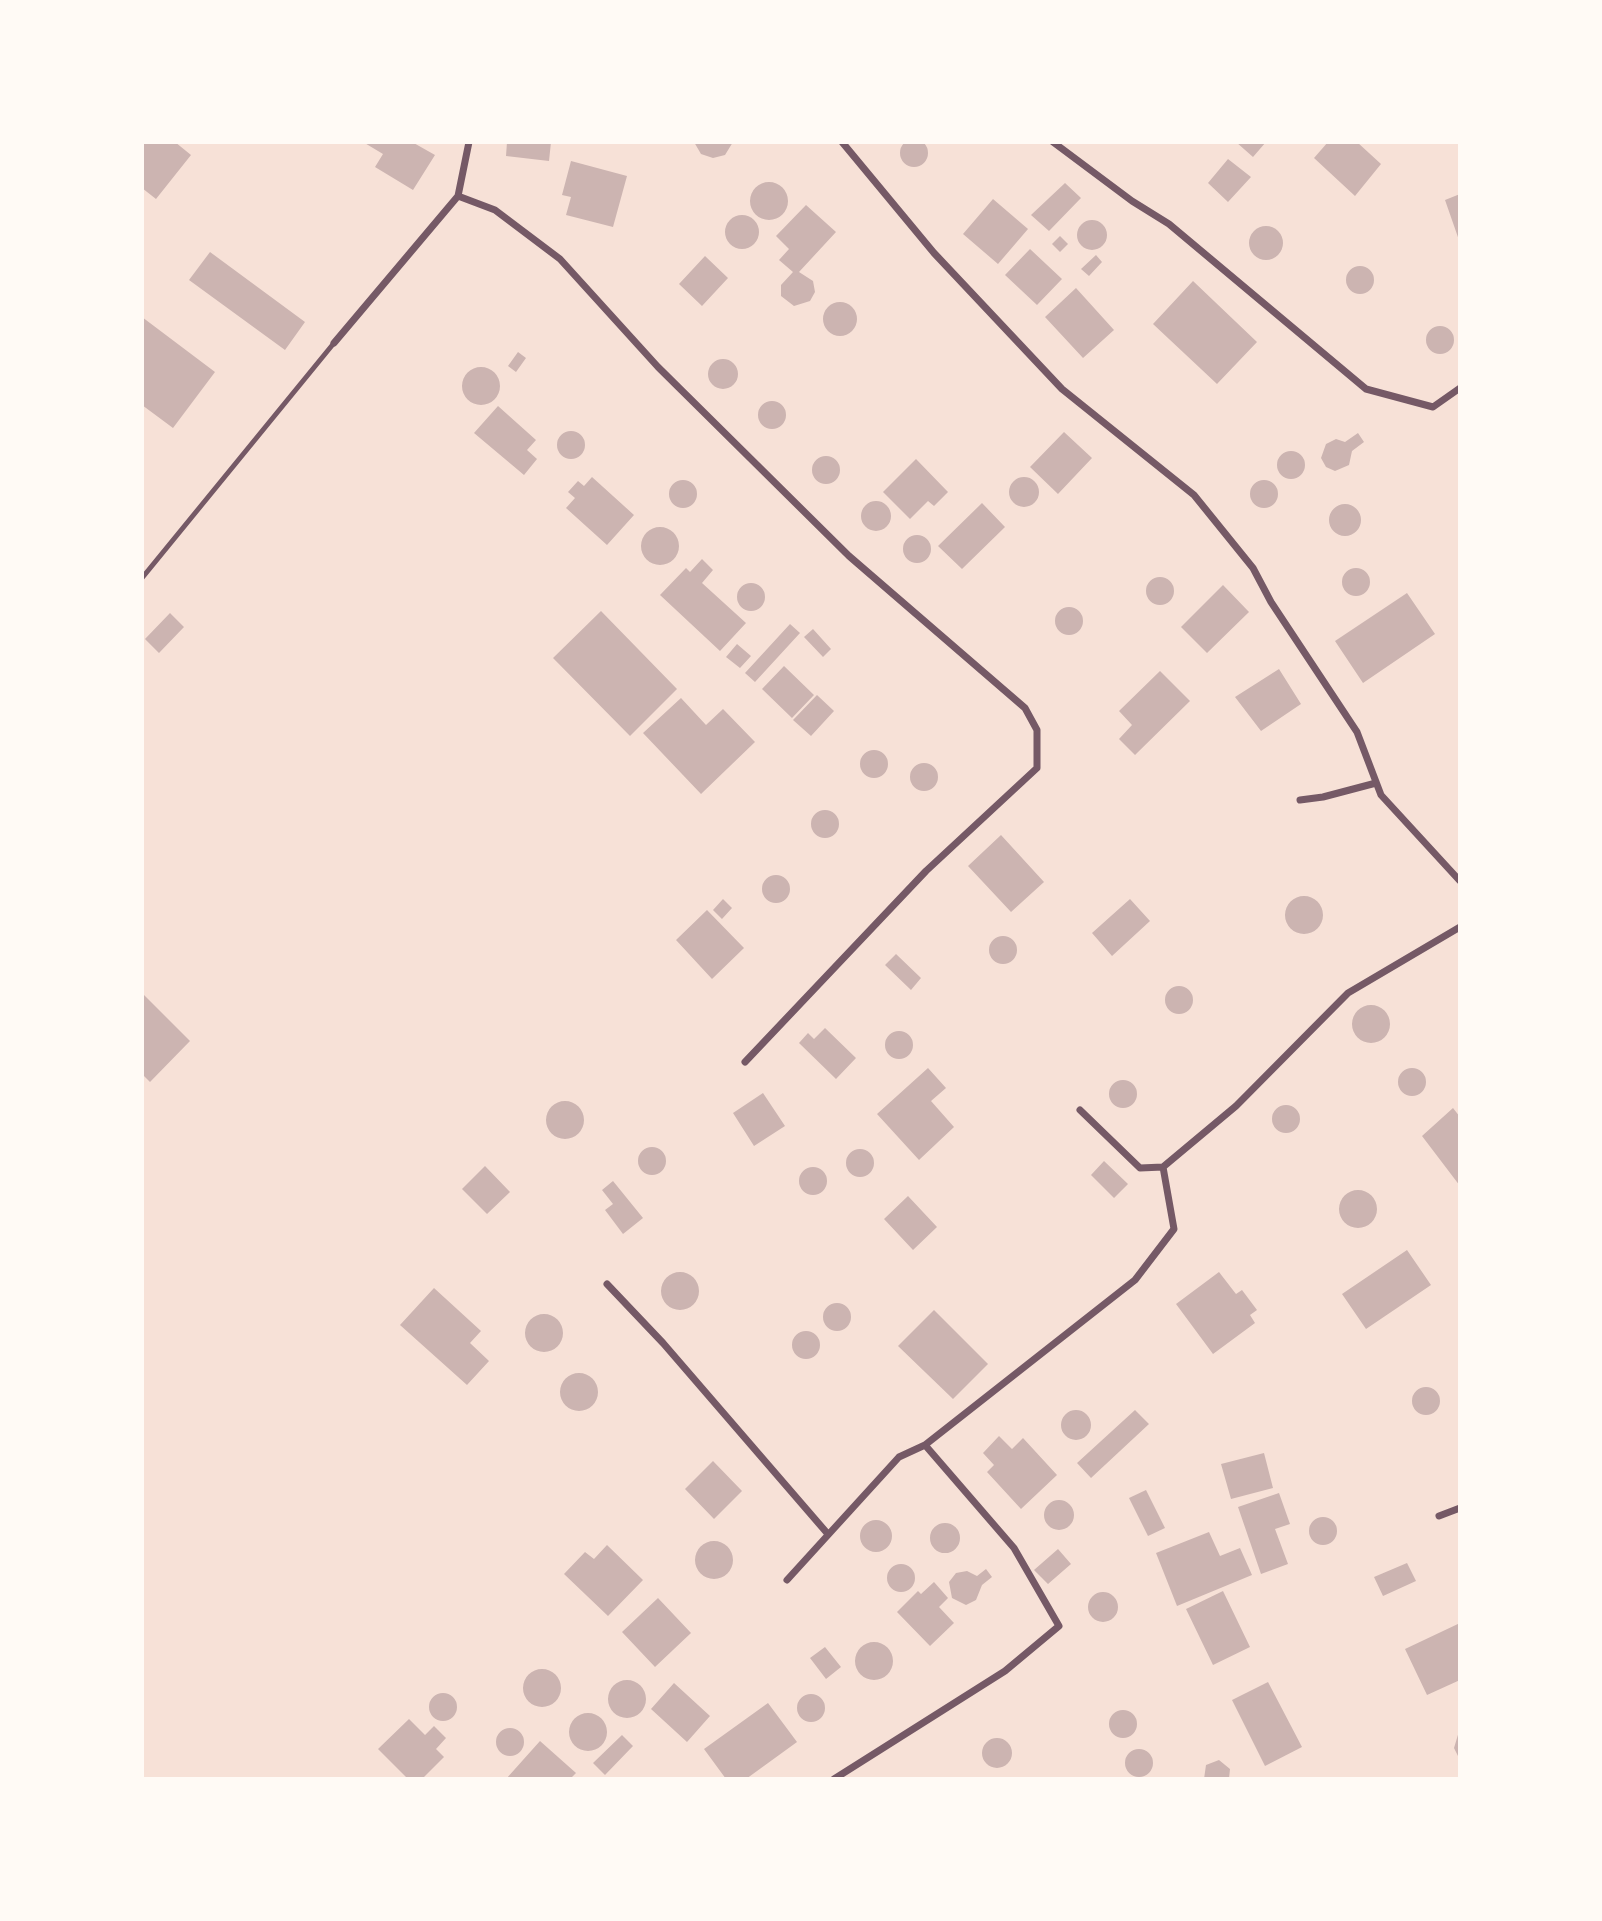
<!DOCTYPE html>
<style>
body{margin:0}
#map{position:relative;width:1602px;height:1921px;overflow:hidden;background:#f7e1d7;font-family:Roboto,sans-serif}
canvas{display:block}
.frame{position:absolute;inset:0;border:144px solid #fffaf5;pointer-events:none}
</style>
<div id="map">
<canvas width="1602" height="1921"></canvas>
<div class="frame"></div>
</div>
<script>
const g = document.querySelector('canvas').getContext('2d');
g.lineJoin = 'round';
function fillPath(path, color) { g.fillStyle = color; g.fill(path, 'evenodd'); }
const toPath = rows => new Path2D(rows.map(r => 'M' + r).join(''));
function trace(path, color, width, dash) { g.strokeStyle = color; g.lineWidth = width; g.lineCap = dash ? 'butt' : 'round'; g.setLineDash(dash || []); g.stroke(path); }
fillPath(toPath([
 '900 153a14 14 0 1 1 28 0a14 14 0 1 1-28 0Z',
 [142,142,175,142,191,155,156,199,142,188],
 [363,142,412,142,435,155,413,190,375,167,383,154],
 [507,142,551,142,549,161,506,156],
 [694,142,733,142,725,155,713,158,701,154],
 [1236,142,1266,142,1253,157],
 [1328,142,1357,142,1381,164,1355,196,1314,158],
 [1228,159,1251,177,1228,202,1208,183],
 [571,161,627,176,613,227,566,215,571,197,562,195],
 '750 201a19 19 0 1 1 38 0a19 19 0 1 1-38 0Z',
 [1065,183,1081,198,1049,231,1031,215],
 [1460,194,1460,243,1445,200],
 [993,199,1028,229,998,264,963,234],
 [806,205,836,232,799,272,813,281,815,292,810,301,794,306,781,296,781,285,793,272,779,260,789,249,776,236],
 '725 232a17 17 0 1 1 34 0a17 17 0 1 1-34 0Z',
 '1077 235a15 15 0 1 1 30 0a15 15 0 1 1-30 0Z',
 '1249 243a17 17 0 1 1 34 0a17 17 0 1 1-34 0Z',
 [1060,236,1068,244,1060,252,1052,244],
 [1030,249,1062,279,1037,305,1005,275],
 [210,252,305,322,285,350,189,280],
 [1096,255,1102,262,1089,276,1081,269],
 [705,256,728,278,702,306,679,284],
 '1346 280a14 14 0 1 1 28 0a14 14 0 1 1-28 0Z',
 [1193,281,1257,342,1217,384,1153,324],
 [1076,288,1114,330,1083,358,1045,317],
 '823 319a17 17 0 1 1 34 0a17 17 0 1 1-34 0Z',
 [142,317,215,372,173,428,142,405],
 '1426 340a14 14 0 1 1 28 0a14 14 0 1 1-28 0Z',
 [518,352,526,358,516,372,508,366],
 '708 374a15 15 0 1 1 30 0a15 15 0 1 1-30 0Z',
 '462 386a19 19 0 1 1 38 0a19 19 0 1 1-38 0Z',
 '758 415a14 14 0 1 1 28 0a14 14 0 1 1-28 0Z',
 [498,406,536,440,527,450,537,459,524,475,474,433],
 '557 445a14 14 0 1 1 28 0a14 14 0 1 1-28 0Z',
 [1064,432,1092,458,1058,494,1030,467],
 [1358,433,1364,442,1352,451,1349,465,1335,471,1326,467,1321,458,1326,444,1336,439,1345,442],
 '1277 465a14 14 0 1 1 28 0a14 14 0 1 1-28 0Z',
 '812 470a14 14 0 1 1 28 0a14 14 0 1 1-28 0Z',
 [916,459,948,492,934,506,928,501,910,519,883,492],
 [592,477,634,515,607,545,566,508,575,498,568,492,578,481,584,486],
 '1009 492a15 15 0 1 1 30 0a15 15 0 1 1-30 0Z',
 '669 494a14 14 0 1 1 28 0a14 14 0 1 1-28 0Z',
 '1250 494a14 14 0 1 1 28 0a14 14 0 1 1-28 0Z',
 '861 516a15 15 0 1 1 30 0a15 15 0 1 1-30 0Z',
 [982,503,1005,527,962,569,938,546],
 '1329 520a16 16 0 1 1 32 0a16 16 0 1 1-32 0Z',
 '641 546a19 19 0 1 1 38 0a19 19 0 1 1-38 0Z',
 '903 549a14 14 0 1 1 28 0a14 14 0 1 1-28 0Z',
 [702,559,713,570,702,583,746,623,720,651,660,595,686,568,690,572],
 '1342 582a14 14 0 1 1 28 0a14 14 0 1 1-28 0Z',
 '1146 591a14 14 0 1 1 28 0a14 14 0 1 1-28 0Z',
 '737 597a14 14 0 1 1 28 0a14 14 0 1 1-28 0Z',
 [1223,585,1249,612,1207,653,1181,627],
 [1407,593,1435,634,1363,683,1335,641],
 '1055 621a14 14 0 1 1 28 0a14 14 0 1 1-28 0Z',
 [601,611,677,689,630,736,553,658],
 [170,613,184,627,159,653,145,639],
 [790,624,800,633,755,682,745,673],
 [813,629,831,649,823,657,804,637],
 [737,644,751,656,740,668,726,657],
 [784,666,814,695,792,718,762,689],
 [1279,669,1301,704,1261,731,1235,697],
 [1160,671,1190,701,1135,755,1119,739,1132,725,1119,711],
 [817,695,834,711,811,736,793,720],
 [681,698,706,725,723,709,755,742,701,794,643,733],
 '860 764a14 14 0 1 1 28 0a14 14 0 1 1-28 0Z',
 '910 777a14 14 0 1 1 28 0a14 14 0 1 1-28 0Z',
 '811 824a14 14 0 1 1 28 0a14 14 0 1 1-28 0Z',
 [1001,835,1044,882,1011,912,968,866],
 '762 889a14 14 0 1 1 28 0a14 14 0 1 1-28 0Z',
 '1285 915a19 19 0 1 1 38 0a19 19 0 1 1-38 0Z',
 [723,899,732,908,722,919,713,910],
 [1130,899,1150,921,1112,956,1092,933],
 [707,910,744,948,712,979,676,940],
 '989 950a14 14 0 1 1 28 0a14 14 0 1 1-28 0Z',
 [896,954,921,978,911,990,885,965],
 '1165 1000a14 14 0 1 1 28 0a14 14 0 1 1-28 0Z',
 [142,993,190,1041,150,1082,142,1074],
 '1352 1024a19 19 0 1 1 38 0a19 19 0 1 1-38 0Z',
 [825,1028,856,1058,836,1079,799,1043,808,1033,814,1039],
 '885 1045a14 14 0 1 1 28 0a14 14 0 1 1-28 0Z',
 [928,1068,946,1088,931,1101,954,1127,919,1160,877,1114],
 '1398 1082a14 14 0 1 1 28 0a14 14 0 1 1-28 0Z',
 '1109 1094a14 14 0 1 1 28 0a14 14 0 1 1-28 0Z',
 [763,1093,785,1126,754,1146,733,1113],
 '546 1120a19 19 0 1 1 38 0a19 19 0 1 1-38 0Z',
 '1272 1119a14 14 0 1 1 28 0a14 14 0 1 1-28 0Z',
 [1453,1108,1460,1117,1460,1186,1422,1136],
 '638 1161a14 14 0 1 1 28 0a14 14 0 1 1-28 0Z',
 '846 1163a14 14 0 1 1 28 0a14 14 0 1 1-28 0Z',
 [1104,1161,1128,1184,1114,1198,1091,1175],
 [485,1166,510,1192,487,1214,462,1189],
 '799 1181a14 14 0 1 1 28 0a14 14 0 1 1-28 0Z',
 [613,1181,643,1218,623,1234,605,1210,613,1204,602,1190],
 '1339 1209a19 19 0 1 1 38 0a19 19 0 1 1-38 0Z',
 [908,1196,937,1227,913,1250,884,1219],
 [1407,1250,1431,1285,1366,1329,1342,1294],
 [1219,1272,1236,1294,1242,1290,1257,1310,1250,1315,1255,1323,1213,1354,1176,1304],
 '661 1291a19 19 0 1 1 38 0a19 19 0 1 1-38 0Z',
 [434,1288,481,1331,470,1343,489,1361,467,1385,400,1325],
 '823 1317a14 14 0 1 1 28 0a14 14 0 1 1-28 0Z',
 [934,1310,988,1364,953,1399,898,1346],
 '525 1333a19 19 0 1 1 38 0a19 19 0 1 1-38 0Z',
 '792 1345a14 14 0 1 1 28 0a14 14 0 1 1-28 0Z',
 '560 1392a19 19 0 1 1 38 0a19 19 0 1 1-38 0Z',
 '1412 1401a14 14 0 1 1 28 0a14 14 0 1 1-28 0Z',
 [1135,1410,1149,1424,1091,1478,1077,1463],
 '1061 1425a15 15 0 1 1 30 0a15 15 0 1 1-30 0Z',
 [999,1436,1012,1449,1023,1438,1057,1475,1021,1509,987,1472,994,1465,983,1453],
 [1264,1453,1273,1488,1231,1499,1221,1464],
 [713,1461,742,1491,714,1519,685,1489],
 [1146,1490,1165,1528,1148,1536,1129,1498],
 [1279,1493,1290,1524,1275,1529,1288,1564,1261,1574,1238,1507],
 '1044 1515a15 15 0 1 1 30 0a15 15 0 1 1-30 0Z',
 '1309 1531a14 14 0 1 1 28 0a14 14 0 1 1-28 0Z',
 '860 1536a16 16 0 1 1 32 0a16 16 0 1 1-32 0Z',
 '930 1538a15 15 0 1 1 30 0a15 15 0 1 1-30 0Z',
 [1209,1532,1220,1556,1240,1548,1252,1575,1177,1606,1156,1553],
 '695 1560a19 19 0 1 1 38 0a19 19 0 1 1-38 0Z',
 [607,1545,643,1580,608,1616,564,1574,585,1552,594,1559],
 [1058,1549,1071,1564,1048,1584,1034,1570],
 [1407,1563,1416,1581,1383,1596,1374,1577],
 '887 1578a14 14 0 1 1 28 0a14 14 0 1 1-28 0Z',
 [986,1569,992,1577,982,1585,976,1600,966,1605,952,1598,949,1582,956,1573,967,1571,977,1576],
 [934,1582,948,1598,939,1607,954,1623,930,1646,897,1612,918,1591,921,1594],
 [1223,1591,1250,1647,1213,1665,1186,1609],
 '1088 1607a15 15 0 1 1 30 0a15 15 0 1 1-30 0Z',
 [658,1598,691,1633,655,1667,622,1632],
 [1460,1623,1460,1680,1427,1695,1405,1649],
 '855 1661a19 19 0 1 1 38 0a19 19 0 1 1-38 0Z',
 [825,1647,841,1667,826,1679,810,1658],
 '523 1688a19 19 0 1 1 38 0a19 19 0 1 1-38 0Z',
 '608 1699a19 19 0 1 1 38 0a19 19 0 1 1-38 0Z',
 [1268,1682,1302,1747,1265,1766,1232,1700],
 [674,1683,710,1716,687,1742,651,1709],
 '429 1707a14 14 0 1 1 28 0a14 14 0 1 1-28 0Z',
 '797 1708a14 14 0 1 1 28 0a14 14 0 1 1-28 0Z',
 [768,1703,797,1742,746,1779,726,1779,704,1749],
 '1109 1724a14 14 0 1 1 28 0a14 14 0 1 1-28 0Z',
 '569 1732a19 19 0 1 1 38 0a19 19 0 1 1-38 0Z',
 [409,1719,425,1735,434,1726,446,1738,436,1749,444,1757,422,1779,408,1779,378,1749],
 [1460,1728,1460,1760,1454,1748],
 '496 1742a14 14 0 1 1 28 0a14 14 0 1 1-28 0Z',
 [622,1735,633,1746,605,1775,593,1763],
 '982 1753a15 15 0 1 1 30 0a15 15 0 1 1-30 0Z',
 [540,1741,576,1773,570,1779,506,1779],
 '1125 1763a14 14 0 1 1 28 0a14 14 0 1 1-28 0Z',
 [1219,1760,1230,1769,1229,1779,1204,1779,1206,1765]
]), '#ccb4b1');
trace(toPath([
 [142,578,334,343]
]), '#755966', 5);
trace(toPath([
 [842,142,934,253,1062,389,1194,495,1253,568,1271,602,1357,732,1381,795,1460,881],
 [1053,142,1132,201,1169,224,1366,389,1433,407,1460,388],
 [458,196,495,210,560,259,658,367,849,556,1025,708,1037,730,1037,768,926,871,745,1062],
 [334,343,458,196,469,142],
 [1300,800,1323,797,1376,783],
 [1080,1110,1140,1168,1163,1167],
 [607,1284,663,1343,827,1533],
 [1439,1516,1460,1508],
 [787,1580,899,1457,925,1445,1135,1280,1174,1229,1163,1167,1236,1106,1348,993,1460,927],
 [834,1779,1005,1671,1059,1626,1014,1548,925,1445]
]), '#755966', 7);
</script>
